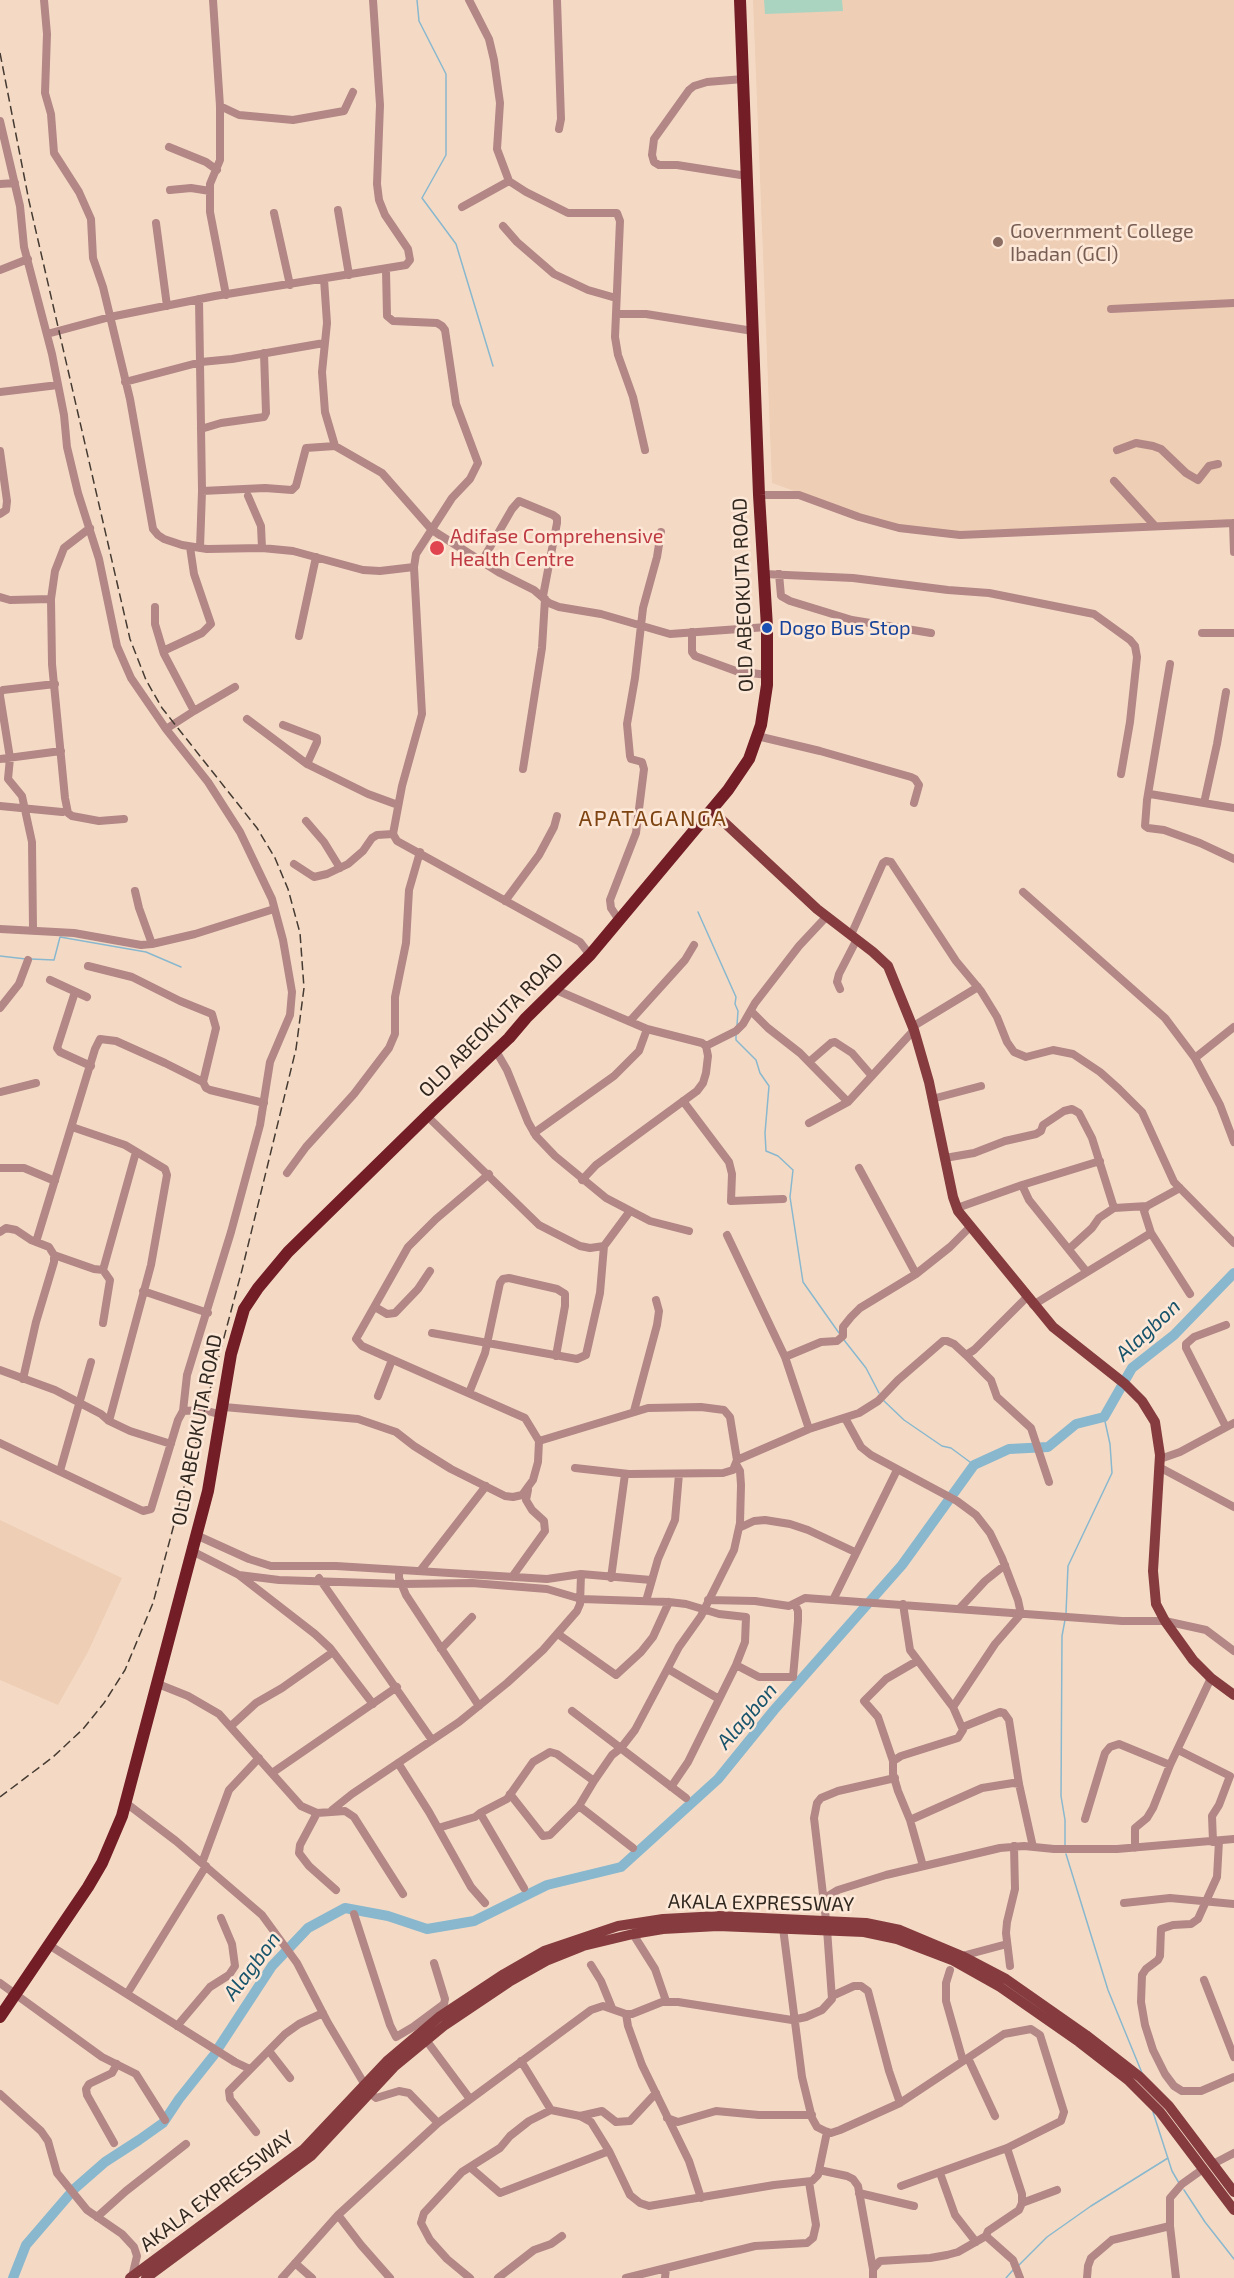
<!DOCTYPE html>
<style>
body{margin:0}
canvas{display:block;background:#f4dac5}
</style>
<canvas width="1234" height="2278"></canvas>
<script>
const g = document.querySelector('canvas').getContext('2d');
g.lineJoin = 'round';
function fillPath(path, color) { g.fillStyle = color; g.fill(path, 'evenodd'); }
const toPath = rows => new Path2D(rows.map(r => 'M' + r).join(''));
function trace(path, color, width, dash) { g.strokeStyle = color; g.lineWidth = width; g.lineCap = dash ? 'butt' : 'round'; g.setLineDash(dash || []); g.stroke(path); }
function write(font, color, halo, rows, align = 'center') {
  g.font = font + ' "Exo 2",sans-serif'; g.lineWidth = 5; g.setLineDash([]); g.textBaseline = 'middle'; g.strokeStyle = halo; g.fillStyle = color; for (const [text, x, y, turn = 0] of rows) {
    g.save(); g.translate(x, y); g.rotate((+turn || 0) * Math.PI / 180); g.textAlign = isNaN(turn) ? turn : align; if (halo) g.strokeText(text, 0, 0); g.fillText(text, 0, 0); g.restore();
  }
}
fillPath(toPath([
 [753,0,1234,0,1234,520,938,532,875,520,772,483],
 [0,1520,122,1578,88,1652,58,1705,0,1680]
]), '#eeceb4');
fillPath(toPath([
 [764,0,842,0,843,11,765,14]
]), '#aad4c0');
trace(toPath([
 [417,0,419,21,446,74,446,155,422,198,456,244,493,366],
 [698,912,736,997,735,1004,738,1011,737,1025],
 [0,956,26,959],
 [31,959,54,960,60,937,146,952,181,967],
 [736,1035,736,1040,756,1060,760,1073,769,1086,765,1133,766,1151,778,1156,793,1170,790,1197,803,1282,839,1333],
 [844,1340,866,1368,879,1393],
 [883,1400,904,1420,942,1446,951,1448,974,1465],
 [1066,1613,1068,1566,1112,1473,1110,1444,1104,1417],
 [1065,1620,1062,1636,1061,1796,1065,1820,1065,1846],
 [1066,1854,1108,1990,1142,2073],
 [1153,2112,1172,2171,1179,2183],
 [1184,2190,1205,2222,1234,2259],
 [1019,2265,1047,2237,1091,2206,1168,2158],
 [1006,2278,1013,2270]
]), '#89b8ce', 1.5);
trace(toPath([
 [219,2047,272,1966,308,1928,345,1908,388,1916,427,1929,474,1921,547,1885,621,1867,718,1779,774,1710,902,1565,974,1465,1009,1449,1048,1447,1076,1424,1104,1417,1132,1368,1174,1335,1234,1273],
 [73,2190,105,2162,139,2140,163,2123,179,2099,214,2055],
 [13,2278,26,2245,69,2195]
]), '#89b8ce', 10);
trace(toPath([
 [44,0,47,34,45,93,51,114,54,153,79,192,91,219,93,258,103,287,130,399,153,529,158,535,164,539,182,545,207,549,262,548,293,551,363,570,380,571,414,567],
 [213,0,220,106,220,160,210,184,210,212,226,295],
 [469,0,489,39,494,60,500,103,497,149,509,181,526,192,568,213,617,213,620,221,615,337,618,355,633,397,645,450],
 [557,0,561,119,559,129],
 [743,79,707,82,694,86,689,90,654,139,652,155,654,162,659,165,677,165,747,176],
 [220,106,239,115,293,120,344,111,353,92],
 [0,121,20,206,24,247,52,354,64,415,67,447,78,493,99,559,117,646,131,678,166,729,208,782,240,832,272,899,283,940,292,992,290,1015,270,1062,260,1125,231,1232,187,1375,183,1411,178,1420,151,1509,143,1511,0,1443],
 [169,147,206,162,217,170],
 [0,184,15,183],
 [170,190,191,188,210,191],
 [462,207,509,181],
 [338,210,349,275],
 [274,213,290,285],
 [156,223,167,306],
 [503,226,517,242,554,274,588,290,616,298],
 [0,270,28,259],
 [386,270,387,316,393,321,437,323,442,326,445,330,456,404,478,463,470,479,452,498,416,554,414,567,422,714,402,786,393,834,397,841,580,942,590,955],
 [324,279,327,323,322,372,325,412,335,446,382,473,432,530,500,573,534,590,549,603,559,607,601,614,670,634,767,627],
 [199,299,202,491,200,548],
 [1111,309,1234,303],
 [616,314,646,314,753,331],
 [47,334,110,317,215,296,406,265,410,260,408,249,385,215,379,200,377,184,380,105,373,0],
 [125,382,201,362,232,359,324,343],
 [0,392,58,385],
 [201,429,221,423,264,417,266,413,264,353],
 [1117,450,1136,443,1153,446,1161,449,1186,473,1198,480,1209,466,1218,464],
 [0,451,7,501,6,510,0,514],
 [1114,481,1155,526],
 [202,491,265,488,292,490,296,486,306,448,335,446],
 [759,495,799,495,859,517,899,528,960,535,1234,523],
 [248,496,261,526,262,548],
 [1233,523,1234,552],
 [90,528,64,548,55,571,51,599,52,664,65,798,68,813,72,816,99,821,124,819],
 [482,561,512,509,519,501,553,515,557,518,557,523,543,596],
 [764,574,853,578,948,590,989,593,1094,614,1130,640,1135,646,1137,657,1130,722,1121,774],
 [779,574,781,596,790,601,852,620,931,633],
 [0,597,10,600,51,599],
 [155,607,155,624,164,654,194,711,235,687],
 [692,632,692,652,695,656,736,671,767,675],
 [1202,633,1234,633],
 [299,636,316,557],
 [163,651,202,633,211,624,194,574,190,547],
 [1170,664,1147,800,1145,826,1148,828,1164,830,1200,843,1234,859],
 [0,693,3,690,55,684],
 [0,696,10,758,8,779,22,796,32,842,33,929],
 [247,719,307,764,368,794,398,805],
 [283,725,317,738,317,742,307,764],
 [166,729,194,711],
 [757,736,820,751,911,777,915,779,919,785,914,803],
 [0,759,61,751],
 [523,769,542,648,545,599],
 [1150,794,1234,808],
 [1204,803,1217,744,1226,692],
 [0,806,62,812],
 [306,821,324,842,340,868],
 [294,864,314,877,327,874,348,864,363,851,372,838,377,835,393,834],
 [135,891,139,908,152,944],
 [1023,892,1165,1018,1195,1058,1220,1105,1234,1142],
 [505,901,539,855,554,827,557,816],
 [619,920,611,908,610,900,636,833,644,769,642,762,631,759,630,756,627,724,635,678,643,608,657,557,661,532],
 [0,929,74,933,141,945,152,944,195,934,274,909],
 [851,935,883,863,886,861,891,862,956,961,981,991,997,1017,1007,1042,1014,1052,1026,1057,1053,1050,1073,1054,1100,1072,1119,1089,1142,1112,1174,1182,1234,1243],
 [88,966,132,977,180,1001,212,1014,216,1028,203,1082],
 [50,980,87,997],
 [840,989,837,982,839,974,857,939],
 [556,990,647,1029,702,1043,706,1046],
 [75,992,57,1048,60,1052,91,1066],
 [0,1008,19,984,28,960],
 [751,1011,768,1028,800,1053,848,1102],
 [630,1021,685,960,694,945],
 [912,1027,978,987],
 [706,1046,736,1031,743,1024,755,1003,799,946,827,916],
 [496,1051,507,1070,528,1122,536,1136,555,1156,606,1198,650,1221,689,1231],
 [1195,1058,1234,1027],
 [809,1062,831,1043,835,1042,852,1053,871,1075],
 [0,1092,36,1083],
 [932,1099,981,1086],
 [683,1101,729,1162,732,1174,731,1201,783,1199],
 [427,1116,539,1225,580,1246,590,1248,604,1246,630,1211],
 [809,1123,848,1102,914,1030],
 [72,1127,125,1145,165,1169,167,1175,151,1265,109,1421],
 [534,1133,614,1076,639,1051,647,1029],
 [945,1158,974,1153,1005,1141,1036,1134,1041,1131,1043,1125,1064,1111,1072,1109,1079,1113,1092,1138,1114,1208],
 [0,1168,24,1168,55,1181],
 [859,1168,916,1274],
 [287,1173,306,1147,354,1094,389,1048,395,1034,395,997,406,943,409,890,420,852],
 [582,1180,596,1165,697,1091,703,1083,706,1073,708,1056,706,1046],
 [1022,1185,1100,1161],
 [1147,1206,1180,1188],
 [957,1208,1022,1185,1029,1200,1086,1271],
 [0,1232,6,1228,16,1230,31,1240,49,1247,54,1255,54,1262,36,1322,23,1379],
 [727,1235,785,1357,809,1429],
 [36,1242,95,1049,100,1039,116,1041,165,1063,203,1082,206,1088,210,1090,264,1103],
 [1069,1249,1092,1228,1099,1218,1114,1208,1147,1206,1144,1211,1151,1233],
 [54,1255,94,1269,103,1270,110,1280,103,1323],
 [103,1270,136,1152],
 [143,1291,208,1313],
 [1033,1305,1151,1233,1190,1294],
 [375,1307,387,1314,395,1313,418,1289,430,1271],
 [1226,1325,1194,1337,1186,1344,1186,1348,1226,1427],
 [432,1333,577,1359,586,1355,600,1293,604,1246],
 [966,1355,974,1350,1027,1297],
 [785,1357,821,1342,837,1341,843,1336,843,1327,851,1317,860,1308,916,1274,950,1247,970,1227],
 [0,1370,55,1390,101,1414,109,1421,130,1431,171,1444],
 [469,1393,485,1353,500,1283,503,1279,509,1278,557,1289,565,1294,565,1306,556,1356],
 [378,1396,392,1360],
 [224,1407,358,1419,396,1432,414,1446,451,1469,505,1496,513,1497,522,1495,533,1480,538,1462,539,1441,525,1418,382,1355,362,1346,356,1339,408,1247,436,1219,489,1174],
 [183,1411,204,1410,222,1415],
 [634,1411,657,1325,659,1311,656,1300],
 [845,1418,861,1447,871,1455,957,1501,976,1515,990,1533,1002,1558,1018,1600,1021,1614,995,1644,953,1707],
 [539,1441,648,1408,701,1407,724,1410,730,1417,737,1460,733,1470,723,1473,629,1474,575,1468],
 [1160,1459,1180,1452,1234,1423],
 [737,1460,809,1429,859,1413,878,1401,898,1380,943,1341,947,1341,954,1344,966,1355,991,1380,997,1397,1031,1428,1049,1482],
 [1159,1467,1234,1507],
 [60,1471,91,1362],
 [739,1528,754,1521,765,1520,790,1524,808,1530,855,1552],
 [196,1535,249,1559,271,1566,336,1566,547,1579,581,1574,651,1580],
 [192,1551,239,1575,315,1634,330,1648,373,1704],
 [399,1570,399,1578,406,1595,479,1706],
 [420,1571,486,1486],
 [239,1575,279,1580,401,1584,472,1583,547,1589,581,1599,669,1602,686,1604,719,1614,746,1617,745,1642,736,1665,688,1762,671,1787],
 [512,1577,545,1531,544,1521,532,1510,526,1500,528,1490],
 [319,1578,432,1740],
 [611,1578,625,1474],
 [708,1600,755,1601,789,1606,805,1598,1122,1621,1165,1621,1206,1630,1234,1651],
 [833,1600,897,1470],
 [646,1601,658,1559,675,1520,679,1474],
 [959,1609,985,1581,1005,1565],
 [558,1634,616,1675,641,1652,653,1637,669,1602],
 [441,1649,472,1617],
 [917,1661,886,1679,864,1701,878,1717,893,1761,893,1774,898,1791,910,1820,923,1866],
 [736,1665,759,1677,793,1677,798,1621,798,1611,795,1604],
 [668,1669,719,1699],
 [158,1684,188,1696,219,1714,301,1806,317,1813,345,1811,354,1817,403,1894],
 [572,1711,686,1798],
 [231,1726,256,1703,282,1688,333,1652],
 [963,1727,1000,1712,1004,1713,1009,1720,1019,1784,1033,1847],
 [1178,1750,1230,1776,1219,1805,1212,1816,1213,1842],
 [893,1761,901,1756,958,1738,963,1730,953,1707,910,1650,903,1604],
 [398,1763,429,1812,471,1887,485,1903],
 [272,1773,397,1687],
 [510,1794,543,1836,550,1835,579,1806,594,1781,612,1755,621,1748,635,1730,679,1647,701,1616,734,1550,740,1523,741,1485,740,1471,736,1464],
 [126,1803,176,1841,262,1915,297,1963,328,2023,365,2085],
 [579,1806,633,1848],
 [332,1810,352,1794,459,1722,507,1683,543,1650,577,1611,580,1604,581,1574],
 [317,1813,300,1845,299,1853,309,1866,336,1890],
 [480,1813,507,1799,533,1762,550,1752,557,1754,594,1781],
 [1085,1819,1105,1753,1110,1747,1119,1744,1170,1765],
 [910,1820,982,1788,1013,1783,1019,1784],
 [438,1828,475,1817,480,1813,524,1888],
 [1219,1841,1217,1877,1198,1919,1191,1924,1173,1925,1161,1929,1160,1956,1158,1960,1146,1969,1142,1975,1141,2002,1145,2025,1153,2050,1165,2074,1174,2086,1182,2091,1201,2091,1234,2077],
 [1135,1848,1135,1828,1147,1818,1153,1808,1170,1765,1211,1678],
 [202,1863,229,1790,259,1758],
 [825,1898,838,1890,886,1875,1000,1848,1024,1846,1054,1849,1117,1849,1234,1839],
 [1124,1903,1170,1898,1234,1904],
 [354,1914,390,2025,396,2037,413,2027,444,2004,445,1999,434,1963],
 [826,1920,814,1818,817,1803,821,1798,838,1791,895,1778],
 [783,1928,802,2077,812,2118,817,2127,825,2131,831,2133,840,2130,900,2103,1004,2034,1031,2029,1040,2035,1064,2112,1061,2121,1007,2148,901,2186],
 [633,1934,655,1969,666,2001],
 [49,1945,235,2062,250,2069],
 [962,1956,1007,1944],
 [591,1965,601,1981,612,2008],
 [1010,1966,1006,1933,1007,1922,1015,1889,1014,1846],
 [950,1970,946,1983,946,2001,963,2061],
 [1204,1980,1234,2057],
 [0,1983,102,2057,136,2074,165,2120],
 [127,1994,206,1866],
 [832,1996,854,1986,861,1986,868,1991,889,2071,900,2103],
 [626,2014,628,2026,642,2065,689,2161,701,2198],
 [177,2026,210,1987,229,1975,235,1966,232,1944,221,1918],
 [426,2040,470,2099],
 [269,2051,290,2078],
 [968,2058,995,2116],
 [521,2061,551,2110],
 [370,2093,376,2098,399,2091,409,2093,438,2123],
 [0,2094,41,2131,48,2141,57,2173,87,2210,122,2234,134,2247,137,2256,132,2277],
 [580,2116,602,2111,616,2122,630,2121,656,2093],
 [667,2118,678,2122,716,2111,759,2115,812,2115],
 [256,2132,230,2099,229,2091,285,2034,299,2024,323,2013],
 [114,2143,87,2095,86,2089,89,2084,112,2073,117,2064],
 [1007,2148,1022,2194,1022,2203,1019,2210,988,2231,986,2236,1013,2260,1020,2278],
 [1213,2164,1234,2153],
 [471,2168,500,2193,609,2151],
 [819,2170,847,2176,853,2179,858,2186,873,2269],
 [940,2173,955,2215,976,2242],
 [859,2193,914,2206],
 [1022,2203,1057,2190],
 [338,2215,361,2245,390,2278],
 [97,2217,126,2191,186,2144],
 [295,2263,312,2278],
 [666,2268,755,2246,807,2243,813,2238,816,2225,809,2182],
 [282,2278,338,2215,438,2123,591,2010,603,2006,626,2014,632,2014,662,2002,678,2002,792,2020,806,2017,822,2010,832,1999,827,1929],
 [470,2278,447,2259,430,2240,421,2223,424,2213,462,2172,500,2148,510,2136,529,2121,551,2110,580,2116,591,2122,609,2151,630,2195,640,2203,649,2206,774,2185,812,2181,818,2175,827,2132],
 [498,2278,534,2250,551,2244,562,2236],
 [626,2278,666,2268,665,2278],
 [873,2278,873,2269,880,2261,930,2258,947,2255,958,2252,986,2236],
 [1087,2278,1088,2266,1091,2258,1112,2240,1170,2226],
 [1176,2278,1170,2226,1170,2198,1182,2184,1203,2169]
]), '#b38786', 8);
trace(toPath([
 [711,810,817,909,873,952,888,966,914,1030,929,1082,953,1197,958,1211,1053,1327,1125,1384,1142,1401,1155,1422,1160,1455,1153,1571,1156,1604,1165,1621,1193,1660,1211,1678,1234,1695],
 [130,2278,304,2149,388,2060,439,2017,504,1974,544,1951,618,1926,663,1919,719,1916,866,1923,900,1930,962,1956,1006,1979,1086,2035,1140,2077,1169,2106,1234,2192],
 [146,2278,311,2156,394,2067,445,2025,509,1982,548,1960,583,1946,633,1934,663,1929,718,1926,864,1932,897,1939,952,1960,1000,1987,1079,2042,1128,2080,1160,2112,1234,2210]
]), '#863c3f', 10);
trace(toPath([
 [0,2017,88,1887,102,1863,122,1816,208,1491,231,1354,244,1309,258,1288,288,1252,434,1109,509,1038,526,1018,590,955,728,790,749,759,761,725,767,685,767,627,759,495,740,0]
]), '#731e26', 12);
trace(toPath([
 [0,53,29,201,130,639,146,680,162,708,257,828,275,858,288,889,300,933,304,988,296,1049,242,1270,153,1603,125,1670,104,1703,83,1729,53,1757,0,1797]
]), '#463b32', 1.5, [9, 4.5]);
for (const [x, y, r, color] of [
 [998,242,6,"#8d6e63"],
 [437,548,8,"#e0444e"],
 [767,628,6,"#1a4fb4"]
]) { const dot = new Path2D(); dot.arc(x, y, r, 0, 2 * Math.PI); g.fillStyle = color; g.fill(dot); trace(dot, '#fde8d8', 2); }
write('20px', '#785e54', '#fde8d8', [
 ["Government College",1010,231],
 ["Ibadan (GCI)",1010,254]
], 'left');
write('20px', '#be3a42', '#fde8d8', [
 ["Adifase Comprehensive",450,536],
 ["Health Centre",450,559]
], 'left');
write('20px', '#312820', '#fde8d8', [
 ["OLD ABEOKUTA ROAD",743,595,-92],
 ["OLD ABEOKUTA ROAD",491,1025,-45],
 ["OLD ABEOKUTA ROAD",197,1430,-79],
 ["AKALA EXPRESSWAY",761,1903,1],
 ["AKALA EXPRESSWAY",217,2191,-37]
]);
write('20px', '#164399', '#fde8d8', [
 ["Dogo Bus Stop",779,628]
], 'left');
write('italic 21px', '#18546b', '#fde8d8', [
 ["Alagbon",1148,1330,-43],
 ["Alagbon",747,1716,-49],
 ["Alagbon",252,1966,-53]
]);
g.letterSpacing = '1.5px';
write('22px', '#7e4412', '#fde8d8', [
 ["APATAGANGA",653,819]
]);
g.letterSpacing = '0px';
</script>
